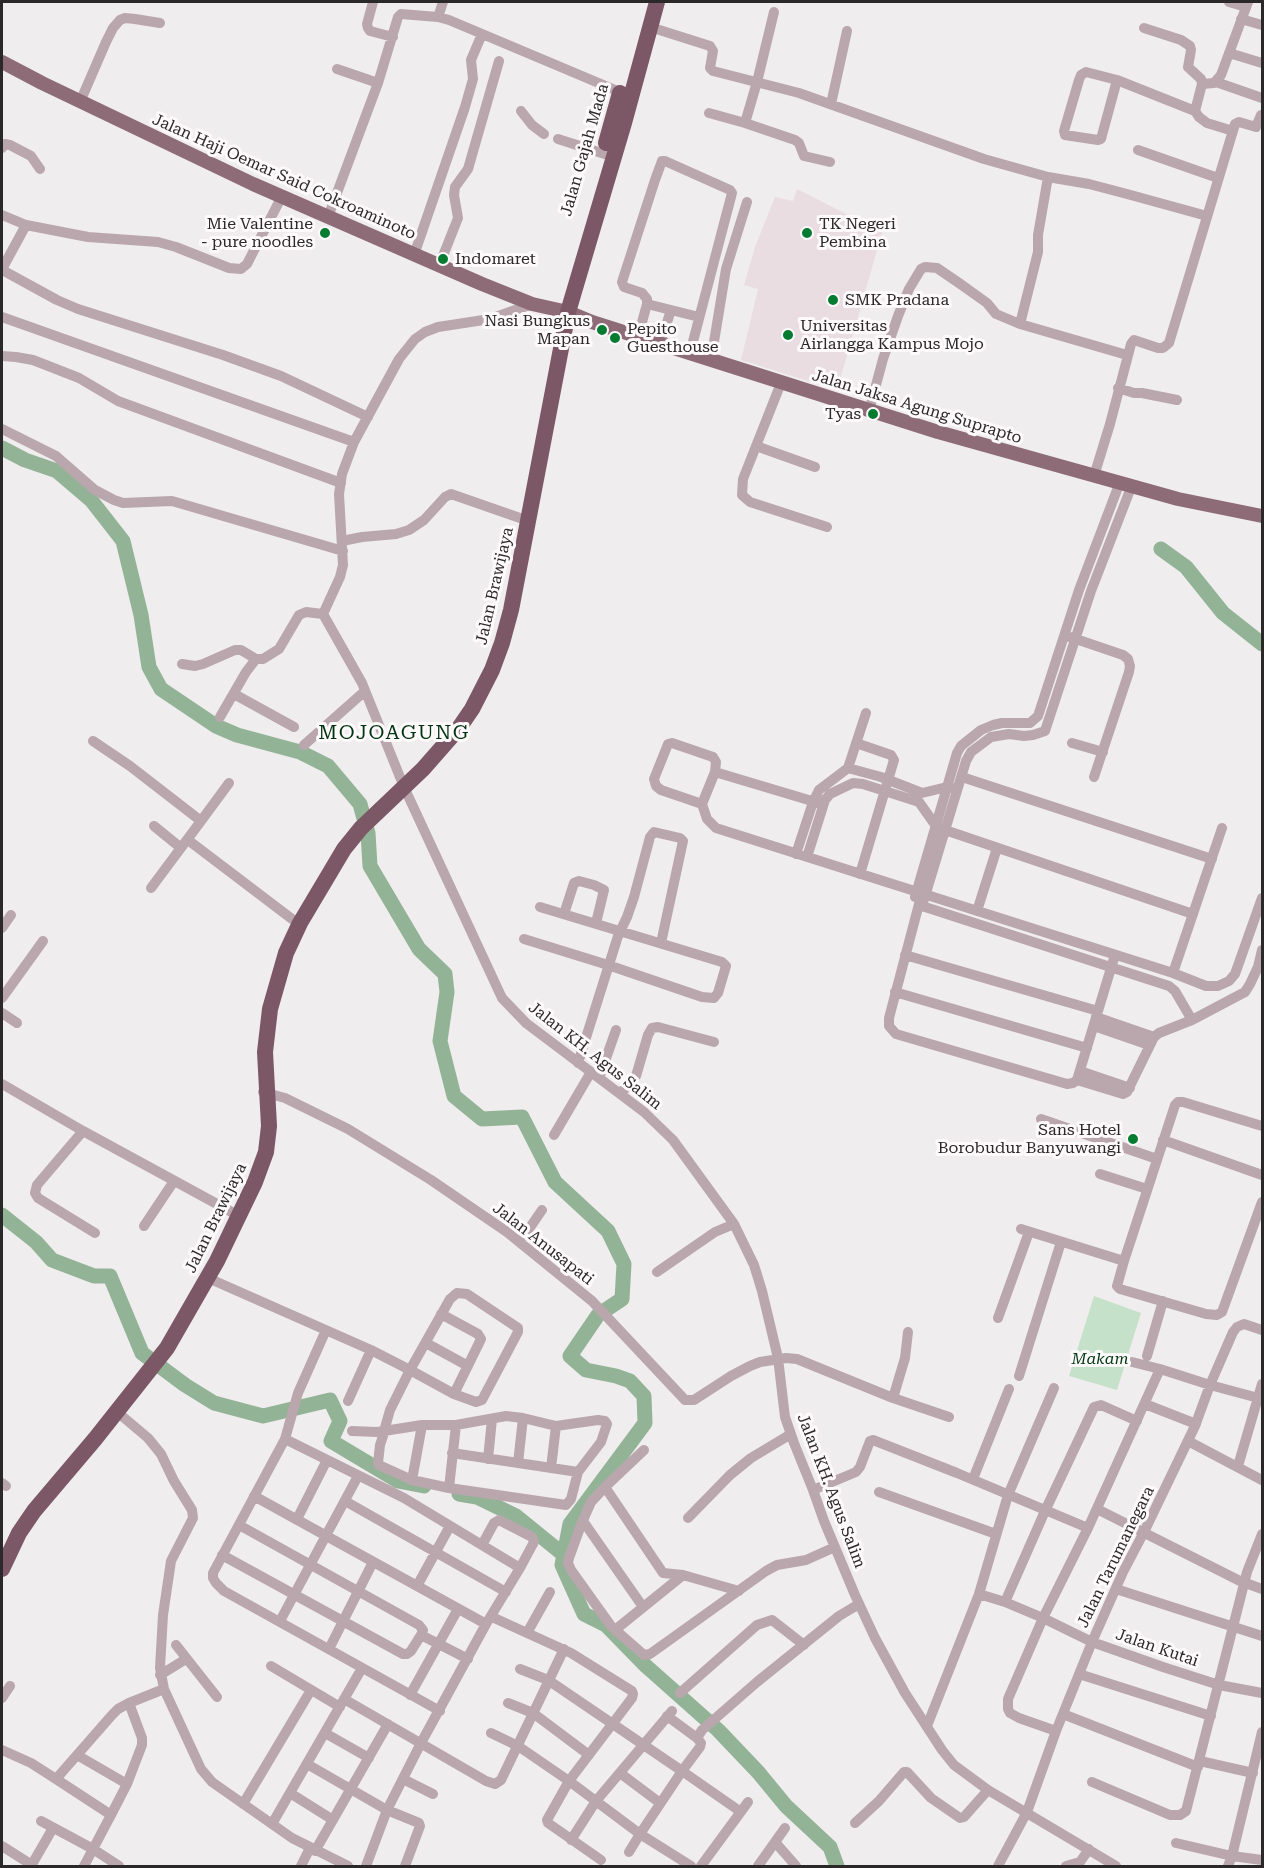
<!DOCTYPE html>
<style>
body{margin:0}
#map{position:relative;width:1264px;height:1868px;overflow:hidden;background:#f0edee;font-family:"Roboto Serif",serif}
canvas{display:block}
.frame{position:absolute;inset:0;border:3px solid #2a2829;pointer-events:none}
</style>
<div id="map">
<canvas width="1264" height="1868"></canvas>
<div class="frame"></div>
</div>
<script>
const g = document.querySelector('canvas').getContext('2d');
g.lineJoin = 'round';
function fillPath(path, color) { g.fillStyle = color; g.fill(path, 'evenodd'); }
const toPath = rows => new Path2D(rows.map(r => 'M' + r).join(''));
function trace(path, color, width, dash) { g.strokeStyle = color; g.lineWidth = width; g.lineCap = dash ? 'butt' : 'round'; g.setLineDash(dash || []); g.stroke(path); }
function write(font, color, halo, rows, align = 'center') {
  g.font = font + ' "Roboto Serif",serif'; g.lineWidth = 6; g.setLineDash([]); g.textBaseline = 'middle'; g.strokeStyle = halo; g.fillStyle = color; for (const [text, x, y, turn = 0] of rows) {
    g.save(); g.translate(x, y); g.rotate((+turn || 0) * Math.PI / 180); g.textAlign = isNaN(turn) ? turn : align; if (halo) g.strokeText(text, 0, 0); g.fillText(text, 0, 0); g.restore();
  }
}
fillPath(toPath([
 [797,189,856,219,884,226,837,390,741,360,758,289,744,285,755,247,775,197,793,201]
]), '#e9dde2');
fillPath(toPath([
 [1094,1296,1141,1313,1117,1390,1069,1376]
]), '#c5e1c9');
trace(toPath([
 [2,448,25,460,57,471,91,500,123,541,141,615,149,667,161,689,216,726,237,735,300,752,328,766,360,804,368,833,370,866,419,949,445,974,447,992,440,1041,454,1096,482,1119,522,1117,555,1182,608,1231,624,1264,622,1299,598,1315,570,1356,586,1370,616,1376,630,1381,644,1396,645,1423,570,1524,562,1565,584,1614,606,1625,646,1666,718,1730,758,1772,786,1806,830,1847,837,1866],
 [1161,549,1186,567,1223,613,1262,644],
 [2,1215,36,1242,52,1260,94,1276,110,1276,142,1353,185,1385,214,1403,263,1416,330,1400,340,1421,331,1441,398,1481,424,1486],
 [459,1494,477,1497,516,1516,564,1555]
]), '#93b397', 15);
trace(toPath([
 [373,2,367,24,368,28,370,31,393,37],
 [1229,2,1246,7],
 [438,17,443,2],
 [1241,19,1262,25],
 [650,27,710,46,713,51,710,68,713,71,799,93,984,159,1048,177,1089,184,1127,194,1207,216],
 [1144,28,1181,40,1190,46,1191,50,1188,67,1201,79,1202,84,1195,111],
 [1229,53,1262,63],
 [337,69,378,83],
 [1117,80,1101,139,1098,140,1065,135,1064,131,1079,80,1081,75,1086,72,1117,80,1195,111,1199,117,1207,123,1233,131],
 [1216,82,1262,98],
 [1202,84,1214,83,1221,75,1248,2],
 [80,102,106,42,113,28,120,20,125,18,135,19,160,23],
 [831,104,847,31],
 [521,111,532,125,544,134],
 [709,113,745,123,795,140,799,143,804,156,830,162],
 [745,123,757,82,774,12],
 [558,139,614,157],
 [2,148,5,144,10,145,31,156,40,169],
 [1138,150,1218,178],
 [2,215,26,225],
 [328,217,378,83,398,17,401,14,438,17,449,20,620,92],
 [414,255,465,107,473,79,471,60,482,34],
 [439,266,458,218,454,195,455,187,468,169,499,61],
 [2,269,26,225,88,237,158,242,176,247,229,268,241,269,247,264,282,196],
 [2,270,57,300,78,309,223,355,281,376,368,417],
 [532,304,490,319,438,327,425,332,415,339,399,359,354,442,342,474,339,494,343,565,340,577,323,614,362,683,404,787,502,998,526,1023,644,1112,673,1140,734,1224,754,1265,762,1291,778,1358,785,1417,794,1443,813,1490,824,1521,855,1595,875,1638,905,1693,942,1750,954,1765,988,1790,1116,1866],
 [647,304,699,317],
 [2,317,354,442],
 [1020,324,1038,252,1038,235,1048,177],
 [638,337,647,304,647,299,642,293,624,287,622,282,655,180,662,161,665,161,730,190,732,193,690,353],
 [660,344,671,310],
 [2,356,16,357,33,360,79,378,118,401,341,483],
 [711,360,726,269,747,202],
 [781,383,743,479,742,495,750,502,827,527],
 [1118,388,1134,393,1142,393,1177,400],
 [869,411,883,359,898,316,909,289,921,269,925,267,937,268,959,283,987,303,996,314,1020,324,1127,355],
 [2,429,56,456,95,490,114,500,123,503,172,501,343,551],
 [756,446,815,467],
 [1094,476,1110,424,1131,344,1134,340,1158,348,1163,348,1169,343,1235,124,1239,122,1256,127,1261,115],
 [342,541,362,537,396,534,409,530,424,520,445,497,451,494,520,518],
 [1070,637,1123,655,1128,659,1130,666,1129,672,1094,777],
 [182,664,195,666,203,664,235,650,241,650,256,659,263,659,279,649,299,615,306,612,323,614],
 [234,694,294,727],
 [220,717,246,672,256,659],
 [93,741,130,766,201,821,151,888],
 [856,743,891,755,894,760,860,874],
 [1072,743,1103,752],
 [304,745,365,691],
 [848,768,866,713],
 [715,772,702,804,707,819,716,828,1173,973,1206,986,1218,986,1229,981,1235,974,1262,898],
 [962,777,1212,859],
 [702,804,661,790,656,786,654,779,668,744,672,743,713,757,716,762,715,772,822,804],
 [201,821,229,783],
 [154,826,181,848],
 [188,840,292,919],
 [796,854,813,802,819,790,848,768,881,777,922,793,947,787,952,788],
 [807,857,825,800,830,794,853,783,863,784,919,802,936,826,945,830,1193,914],
 [915,897,957,753,961,746,981,730,993,725,1002,723,1030,723,1038,716,1079,590,1120,482],
 [922,906,1169,986,1175,991,1192,1020],
 [977,911,997,848],
 [564,914,574,883,579,881,594,885,604,890,596,923],
 [2,928,11,915],
 [524,939,608,965,702,997,714,998,718,993,726,966,722,962,540,907],
 [905,955,1098,1011],
 [1115,955,1077,1080,1073,1083,1067,1084,896,1034,889,1026,889,1018,919,904,922,906,966,761,971,752,991,737,1009,734,1024,736,1033,735,1045,731,1091,591,1132,485],
 [1173,973,1222,828],
 [895,992,1087,1048],
 [2,998,43,941],
 [2,1013,17,1023],
 [1096,1017,1154,1037],
 [1094,1026,1149,1045],
 [578,1063,618,936,627,917,634,897,650,837,654,832,680,838,683,841,661,943],
 [1080,1071,1130,1088],
 [599,1078,616,1030],
 [1077,1080,1123,1094,1127,1092,1154,1037,1159,1033,1192,1020,1245,992,1250,984,1258,967,1262,950],
 [2,1084,83,1131,239,1216],
 [263,1092,285,1098,348,1129,431,1180,507,1232,592,1301,685,1400,694,1400,731,1376,750,1366,760,1362,786,1358,797,1359,893,1398,949,1417],
 [619,1093,629,1086,636,1076,648,1035,652,1028,658,1027,714,1042],
 [1041,1119,1157,1159],
 [1262,1126,1183,1102,1178,1102,1175,1105,1124,1261,1117,1286,1120,1289,1206,1314,1217,1315,1222,1312,1262,1202],
 [83,1131,37,1185,35,1193,38,1198,95,1233],
 [554,1135,591,1072],
 [1163,1140,1262,1175],
 [1100,1174,1147,1189],
 [144,1226,174,1181],
 [1021,1229,1124,1261],
 [520,1242,542,1210],
 [657,1272,715,1232,734,1224],
 [208,1278,371,1350,410,1370,454,1394,476,1402,482,1400,518,1332,518,1328,467,1294,457,1293,450,1299,410,1370,390,1410,384,1431,383,1436,380,1445,378,1463,379,1465,412,1480,449,1488,566,1505,571,1499,578,1472,601,1442,607,1424,605,1421,598,1420,556,1426,523,1418,506,1416,456,1425,422,1425,384,1431,377,1432,352,1431],
 [441,1314,478,1334,481,1339,454,1394],
 [998,1318,1029,1232],
 [326,1330,298,1393,285,1439,213,1573,213,1578,216,1583,224,1591,440,1711],
 [426,1343,468,1366],
 [1147,1356,1163,1301],
 [1132,1362,1160,1369],
 [1019,1376,1061,1242],
 [893,1398,905,1358,908,1332],
 [348,1401,371,1350],
 [1145,1404,1196,1424],
 [116,1411,148,1438,161,1454,174,1481,192,1510,193,1518,171,1561,163,1615,160,1668,164,1689,201,1769,212,1782,292,1838,348,1866],
 [285,1439,404,1498,520,1568],
 [1188,1441,1262,1480],
 [644,1450,605,1487,591,1502,581,1525,569,1558,568,1563,571,1570,611,1626,644,1655,650,1654,766,1571,777,1565,806,1560,835,1547],
 [452,1453,578,1472],
 [488,1459,492,1419],
 [518,1463,523,1418],
 [1238,1466,1262,1384],
 [551,1468,556,1426],
 [973,1479,1009,1389],
 [412,1480,422,1425],
 [2,1483,6,1486],
 [605,1487,663,1573,683,1575,739,1591],
 [449,1488,456,1425],
 [813,1490,856,1472,860,1467,870,1441,873,1440,957,1473,1088,1528],
 [879,1492,996,1534],
 [254,1496,486,1624],
 [345,1501,506,1592],
 [1097,1509,1240,1581,1262,1589],
 [688,1518,730,1475,751,1458,791,1434],
 [297,1519,327,1460],
 [583,1521,643,1607],
 [222,1555,403,1654,407,1654,411,1651,421,1635,423,1630,419,1625,239,1525],
 [417,1586,450,1526],
 [1116,1589,1262,1636],
 [979,1594,1005,1602,1043,1618,1092,1642,1163,1667,1219,1685,1262,1693],
 [1005,1602,1045,1511,1094,1407,1101,1405,1137,1421],
 [492,1617,571,1653,632,1691,633,1694,632,1698,569,1781,547,1820,548,1823,601,1860],
 [280,1621,358,1476],
 [615,1630,683,1575],
 [527,1633,550,1592],
 [421,1635,468,1659],
 [176,1645,217,1697],
 [329,1649,373,1562],
 [271,1666,340,1707],
 [520,1669,548,1680,682,1771,700,1747,701,1743,697,1738,667,1716],
 [1079,1674,1211,1716],
 [160,1675,186,1659],
 [680,1693,757,1625,772,1620,804,1645],
 [410,1695,458,1609],
 [2,1698,10,1686],
 [344,1699,486,1781,495,1784,501,1780,564,1649],
 [129,1703,142,1738,142,1745,127,1784,111,1815,56,1779,112,1715,118,1709,129,1703],
 [129,1703,164,1689],
 [508,1703,533,1713,589,1755],
 [1063,1714,1198,1767],
 [927,1726,979,1594,1008,1495,1054,1388],
 [1056,1731,1019,1718,1010,1713,1008,1709,1008,1699,1043,1618,1088,1528,1160,1369,1210,1385,1262,1399],
 [325,1733,369,1758],
 [491,1733,518,1746,569,1781,640,1834,629,1852],
 [697,1738,702,1730,757,1682,839,1616,859,1604],
 [2,1750,31,1763,56,1779],
 [77,1755,127,1784],
 [1200,1761,1253,1773],
 [307,1764,387,1810,419,1823,420,1826,405,1866],
 [620,1773,660,1803],
 [403,1779,433,1794],
 [1092,1782,1170,1815,1180,1815,1186,1811,1247,1572,1262,1534],
 [290,1793,333,1820],
 [243,1804,311,1690],
 [41,1821,93,1849,119,1866],
 [855,1823,879,1801,904,1772,907,1772,931,1798,960,1818,964,1817,988,1790],
 [272,1824,362,1668],
 [571,1840,596,1801,672,1711],
 [775,1842,796,1866],
 [1176,1843,1232,1856,1262,1860],
 [2,1846,32,1865],
 [315,1851,388,1724],
 [31,1866,53,1828],
 [84,1866,111,1815],
 [301,1866,310,1848],
 [366,1866,387,1810,421,1743,486,1624,520,1568,534,1542,532,1537,499,1520,494,1523,482,1545],
 [691,1866,640,1834,682,1771,741,1812],
 [701,1866,748,1802],
 [758,1866,785,1828],
 [998,1866,1027,1812,1056,1731,1092,1642,1123,1572,1144,1532,1195,1426,1210,1385,1233,1332,1237,1327,1244,1324,1262,1330],
 [1066,1866,1080,1862,1089,1849],
 [1228,1866,1232,1856,1262,1732]
]), '#baa7ae', 10);
trace(toPath([
 [2,62,42,83,253,184,482,284,532,304,568,312,592,322,938,432,1178,499,1262,516]
]), '#8d6c78', 14);
trace(toPath([
 [606,143,620,93],
 [2,1569,19,1533,34,1511,95,1439,167,1348,217,1261,255,1182,266,1152,269,1126,265,1052,270,1009,286,953,300,923,344,849,361,828,423,769,459,728,472,709,492,670,502,643,511,610,568,312,624,123,657,2]
]), '#7c5765', 16);
for (const [x, y, r, color] of [
 [325,233,6,"#037b31"],
 [807,233,6,"#037b31"],
 [443,259,6,"#037b31"],
 [833,300,6,"#037b31"],
 [602,330,6,"#037b31"],
 [788,335,6,"#037b31"],
 [615,338,6,"#037b31"],
 [873,414,6,"#037b31"],
 [1133,1139,6,"#037b31"]
]) { const dot = new Path2D(); dot.arc(x, y, r, 0, 2 * Math.PI); g.fillStyle = color; g.fill(dot); trace(dot, '#fefafb', 2); }
write('16px', '#2a2829', '#fefafb', [
 ["Jalan Gajah Mada",585,150,-74],
 ["Jalan Haji Oemar Said Cokroaminoto",284,177,24],
 ["Jalan Jaksa Agung Suprapto",917,407,17],
 ["Jalan Brawijaya",495,586,-77],
 ["Jalan KH. Agus Salim",595,1056,38],
 ["Jalan Brawijaya",216,1218,-64],
 ["Jalan Anusapati",543,1244,38],
 ["Jalan KH. Agus Salim",831,1491,69],
 ["Jalan Tarumanegara",1116,1557,-64],
 ["Jalan Kutai",1157,1648,19]
]);
write('16px', '#2a2829', '#fefafb', [
 ["Mie Valentine",313,224,"right"],
 ["- pure noodles",313,242,"right"],
 ["TK Negeri",819,224],
 ["Pembina",819,242],
 ["Indomaret",455,259],
 ["SMK Pradana",845,300],
 ["Nasi Bungkus",590,321,"right"],
 ["Mapan",590,339,"right"],
 ["Universitas",800,326],
 ["Airlangga Kampus Mojo",800,344],
 ["Pepito",627,329],
 ["Guesthouse",627,347],
 ["Tyas",861,414,"right"],
 ["Sans Hotel",1121,1130,"right"],
 ["Borobudur Banyuwangi",1121,1148,"right"]
], 'left');
write('italic 16px', '#023813', '#fefafb', [
 ["Makam",1100,1359]
]);
g.letterSpacing = '1.5px';
write('20px', '#013411', '#fefafb', [
 ["MOJOAGUNG",394,733]
]);
g.letterSpacing = '0px';
</script>
